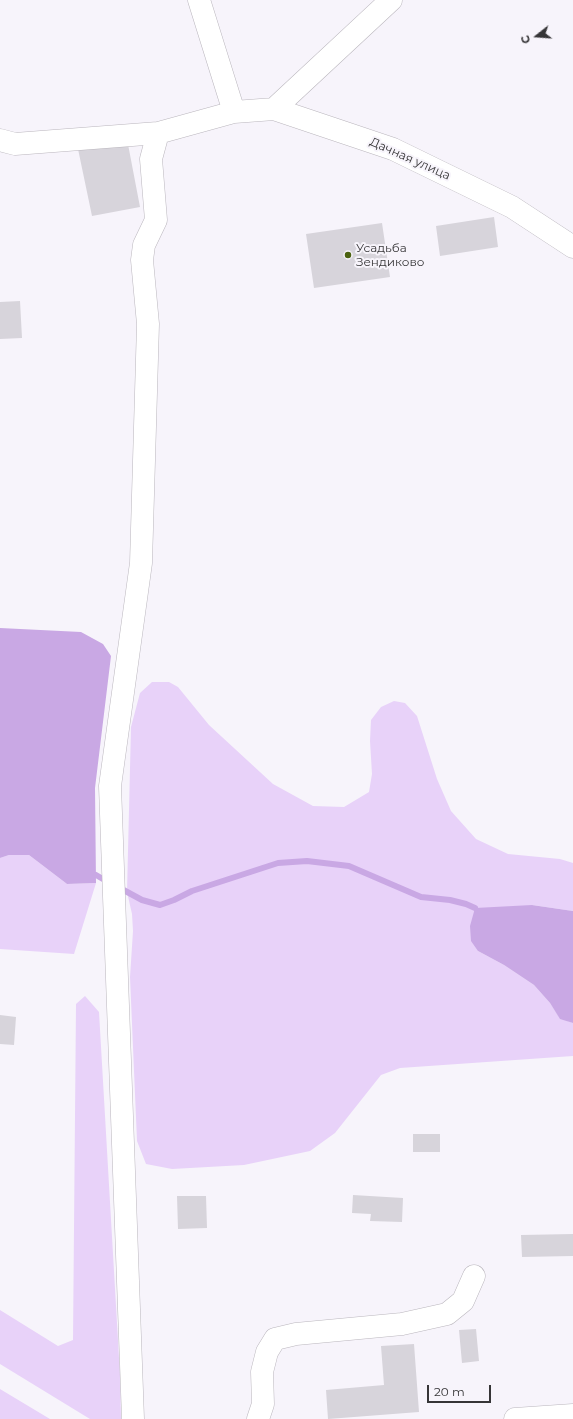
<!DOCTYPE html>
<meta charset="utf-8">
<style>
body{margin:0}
#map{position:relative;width:573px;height:1419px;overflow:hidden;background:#f7f4fb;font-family:Montserrat,sans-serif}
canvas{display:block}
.north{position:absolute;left:517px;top:16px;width:40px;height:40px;-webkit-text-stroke:3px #f7f4fb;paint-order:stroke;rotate:253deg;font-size:11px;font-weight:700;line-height:16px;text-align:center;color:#363537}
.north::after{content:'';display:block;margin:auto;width:14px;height:18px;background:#363537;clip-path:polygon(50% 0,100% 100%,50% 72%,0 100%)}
.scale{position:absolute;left:427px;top:1385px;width:64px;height:18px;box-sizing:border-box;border:2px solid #363537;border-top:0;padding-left:5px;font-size:12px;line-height:14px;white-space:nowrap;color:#363537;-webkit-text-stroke:3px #f7f4fb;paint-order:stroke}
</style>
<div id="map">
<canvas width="573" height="1419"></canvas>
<div class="north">С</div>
<div class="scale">20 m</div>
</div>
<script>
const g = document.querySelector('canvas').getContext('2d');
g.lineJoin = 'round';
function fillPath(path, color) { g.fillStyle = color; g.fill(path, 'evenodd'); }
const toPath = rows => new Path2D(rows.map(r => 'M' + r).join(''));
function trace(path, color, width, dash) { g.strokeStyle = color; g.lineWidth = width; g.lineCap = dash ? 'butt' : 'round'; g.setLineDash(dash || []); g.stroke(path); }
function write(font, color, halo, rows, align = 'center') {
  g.font = font + ' Montserrat,sans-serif'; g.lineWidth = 4; g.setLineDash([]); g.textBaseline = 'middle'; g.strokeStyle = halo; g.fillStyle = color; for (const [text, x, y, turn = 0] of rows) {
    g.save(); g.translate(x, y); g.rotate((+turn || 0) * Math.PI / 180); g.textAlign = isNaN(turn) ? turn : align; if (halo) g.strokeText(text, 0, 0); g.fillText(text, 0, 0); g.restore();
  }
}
fillPath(toPath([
 [152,682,169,682,178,687,209,725,273,784,313,806,344,807,369,792,372,774,370,741,371,720,381,707,394,701,405,703,417,716,437,779,451,811,476,839,508,854,560,859,573,863,573,911,532,905,478,951,504,965,534,985,550,1003,560,1018,573,1023,573,1056,400,1068,381,1075,335,1133,310,1151,244,1165,172,1169,146,1164,137,1141,130,977,133,931,132,914,127,892,131,727,140,693],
 [9,855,29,855,67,884,96,883,74,954,0,949,0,858],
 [85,996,99,1012,120,1375,121,1419,90,1419,0,1364,0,1310,58,1346,73,1340,76,1004],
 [0,1389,50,1419,0,1419]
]), '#e8d2f9');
fillPath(toPath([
 [0,628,81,632,103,644,111,656,95,788,96,883,67,884,29,855,9,855,0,858],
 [532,905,573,911,573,1023,560,1019,550,1003,534,985,504,965,478,951,471,941,470,926,475,908]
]), '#c9a8e4');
trace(toPath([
 [96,875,108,882],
 [118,887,142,900,160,905,174,900,192,891,278,863,307,861,349,866,421,897,450,900,466,904,475,908]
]), '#c9a8e4', 6);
fillPath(toPath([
 [127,139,140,207,92,216,78,149],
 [494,217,498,247,440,256,436,226],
 [382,223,390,277,314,288,306,234],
 [20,301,22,338,0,339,0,302],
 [0,1015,16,1017,14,1045,0,1044],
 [413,1134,440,1134,440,1152,413,1152],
 [353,1195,403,1198,402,1222,370,1221,371,1214,352,1213],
 [177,1196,206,1196,207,1228,178,1229],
 [573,1234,573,1256,522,1257,521,1235],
 [476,1329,479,1361,462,1363,459,1330],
 [414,1344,419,1412,328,1419,326,1390,384,1385,381,1346]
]), '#d7d4db');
const minor = toPath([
 [199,0,234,112],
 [274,109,391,0],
 [0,140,15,144,158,133],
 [133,1419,110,786,141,563,148,324,142,260,144,245,156,220,151,159,158,133,234,112,274,109,393,149,512,207,573,247],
 [258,1419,263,1404,262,1372,267,1352,275,1339,296,1334,402,1324,447,1314,463,1301,474,1276],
 [515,1419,573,1415]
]);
trace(minor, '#bab6bd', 23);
trace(minor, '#fff', 22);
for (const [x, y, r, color] of [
 [348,255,4,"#4b6210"]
]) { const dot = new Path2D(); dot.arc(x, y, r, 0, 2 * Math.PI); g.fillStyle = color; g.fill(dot); trace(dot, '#f7f4fb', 1.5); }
write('12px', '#363537', '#f7f4fb', [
 ["Дачная улица",410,159,24]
]);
write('12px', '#363537', '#f7f4fb', [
 ["Усадьба",356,248],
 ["Зендиково",356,262]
], 'left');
</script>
